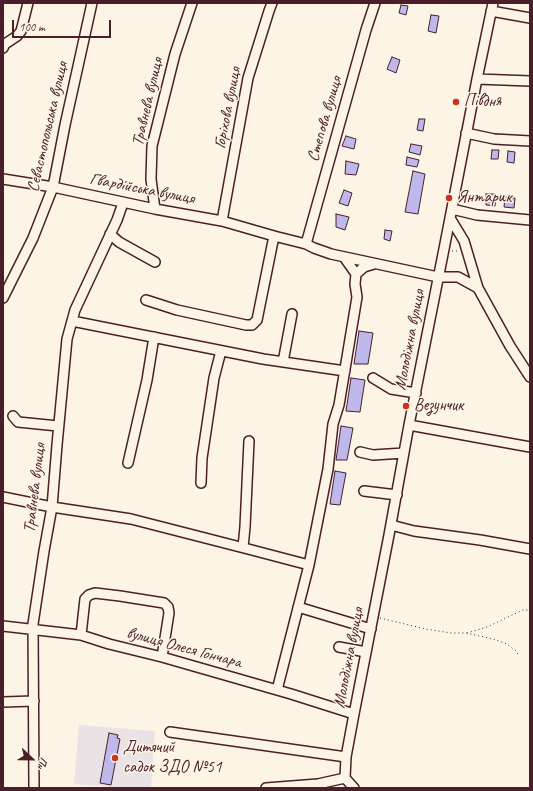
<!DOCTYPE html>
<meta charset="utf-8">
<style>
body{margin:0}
#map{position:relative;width:533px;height:791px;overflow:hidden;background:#fcf5e5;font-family:Caveat,sans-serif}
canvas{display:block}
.frame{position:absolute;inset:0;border:4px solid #4a1f2b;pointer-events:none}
.north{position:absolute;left:12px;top:739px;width:40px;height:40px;-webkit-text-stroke:3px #fcf5e5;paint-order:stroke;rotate:112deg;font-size:11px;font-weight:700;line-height:16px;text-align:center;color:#4a1f2b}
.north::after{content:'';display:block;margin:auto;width:14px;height:18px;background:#4a1f2b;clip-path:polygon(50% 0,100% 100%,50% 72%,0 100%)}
.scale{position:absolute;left:12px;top:20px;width:99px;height:18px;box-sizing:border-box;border:2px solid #4a1f2b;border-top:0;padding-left:5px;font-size:12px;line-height:14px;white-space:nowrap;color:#4a1f2b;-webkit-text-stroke:3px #fcf5e5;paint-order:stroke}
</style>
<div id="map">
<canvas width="533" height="791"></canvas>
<div class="frame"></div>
<div class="north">Пн</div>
<div class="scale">100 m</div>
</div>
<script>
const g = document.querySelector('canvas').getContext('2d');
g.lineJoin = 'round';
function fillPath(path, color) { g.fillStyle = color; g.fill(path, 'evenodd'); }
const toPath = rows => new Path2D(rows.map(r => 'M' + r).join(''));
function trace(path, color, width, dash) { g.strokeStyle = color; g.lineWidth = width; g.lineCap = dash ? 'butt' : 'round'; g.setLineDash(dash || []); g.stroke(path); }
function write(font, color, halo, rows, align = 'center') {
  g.font = font + ' Caveat,sans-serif'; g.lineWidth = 3; g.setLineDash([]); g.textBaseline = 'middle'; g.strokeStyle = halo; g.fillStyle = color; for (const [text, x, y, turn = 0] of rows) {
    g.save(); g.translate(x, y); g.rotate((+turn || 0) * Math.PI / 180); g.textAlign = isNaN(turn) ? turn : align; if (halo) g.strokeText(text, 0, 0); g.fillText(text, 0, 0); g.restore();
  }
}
fillPath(toPath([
 [79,725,155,731,151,788,126,788,74,784]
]), '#eae3e6');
const building = toPath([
 [401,5,408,6,406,15,399,13,401,5],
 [431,15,439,16,436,33,428,31,431,15],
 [392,57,400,60,396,73,387,69,392,57],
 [419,119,425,119,423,131,417,130,419,119],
 [346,136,356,139,354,149,342,146,346,136],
 [411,144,422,146,420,155,409,152,411,144],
 [492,150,499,150,498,159,491,159,492,150],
 [508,151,515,152,514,163,507,162,508,151],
 [407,157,419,160,417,167,406,165,407,157],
 [346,161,359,164,356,175,345,174,346,161],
 [413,171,425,174,418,214,405,212,413,171],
 [344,190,352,193,348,206,339,203,344,190],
 [486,194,496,194,495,206,486,205,486,194],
 [505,197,515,198,514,208,504,207,505,197],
 [336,214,349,217,345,230,336,227,336,214],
 [385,230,392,231,390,241,384,239,385,230],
 [359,331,373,333,368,364,354,364,359,331],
 [351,378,365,380,360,412,346,411,351,378],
 [341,426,353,428,347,460,336,460,341,426],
 [335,471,346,473,340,505,330,504,335,471],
 [109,733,118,735,117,738,120,739,111,785,100,783,109,733]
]);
fillPath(building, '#bfb8ea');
trace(building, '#4a1f2b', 1);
const minor = toPath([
 [491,11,530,18],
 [3,48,5,44,17,36,21,31,28,3],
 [477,79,530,81],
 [466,133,494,139,530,141],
 [3,179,53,187,155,209,222,221,274,236,306,244,314,248,331,254,438,277,458,277,478,288],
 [155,209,151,179,152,146,175,54,192,3],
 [452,209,477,215,530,220],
 [450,218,464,241,478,288,510,346,530,377],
 [222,221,248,78,269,11,272,3],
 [110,234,119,242,155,262],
 [306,244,366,30,375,3],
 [344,257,356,274],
 [3,298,33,238,53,187,65,125,92,3],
 [146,300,177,310,246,325,252,325,257,320,274,236],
 [72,321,263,359,345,371],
 [283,362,292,314],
 [373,378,391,389,416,393],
 [13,416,18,422,58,426],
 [409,425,530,447],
 [360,452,373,455,404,453],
 [128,463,147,380,154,337],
 [201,483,202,458,214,378,221,351],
 [364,491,397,495],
 [3,497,52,507,131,519,248,549,309,565],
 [391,525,414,531,480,540,530,549],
 [243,547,245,527,249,441],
 [298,607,371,629],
 [3,626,81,635,109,644,162,657,291,694,354,714],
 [81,635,85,599,89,595,95,593,120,596,164,603,168,607,169,613,162,657],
 [339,647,366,652],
 [277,690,309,565,328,469,333,424,339,405,357,297,355,284,356,274,364,267,374,264],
 [3,702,34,701],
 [170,732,346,757],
 [345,778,346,757,354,714,389,535,409,425,444,249,477,79,493,3],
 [34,788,33,624,44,551,52,507,57,445,67,339,75,310,117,220,123,203],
 [266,788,318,784,345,778,354,788]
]);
trace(minor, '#4a1f2b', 12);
trace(toPath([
 [452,251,458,251],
 [380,618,426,629,451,633,466,633,493,639,507,644,516,651,519,656],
 [467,633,487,627,523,610,530,610]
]), '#4a1f2b', 1, [1, 3]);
trace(minor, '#fcf5e5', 9);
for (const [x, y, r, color] of [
 [456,102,4,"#c8321e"],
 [449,198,4,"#c8321e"],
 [406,406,4,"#c8321e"],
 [115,758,4,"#c8321e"]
]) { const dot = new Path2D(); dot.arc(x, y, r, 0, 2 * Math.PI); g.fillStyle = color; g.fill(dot); trace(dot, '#fcf5e5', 1.5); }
write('17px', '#4a1f2b', '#fcf5e5', [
 ["Травнева вулиця",148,102,-77],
 ["Горіхова вулиця",228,108,-79],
 ["Степова вулиця",325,119,-74],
 ["Севастопольська вулиця",48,127,-77],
 ["Гвардійська вулиця",142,189,11],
 ["Молодіжна вулиця",410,340,-79],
 ["Травнева вулиця",35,488,-83],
 ["вулиця Олеся Гончара",184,648,15],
 ["Молодіжна вулиця",349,658,-79]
]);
write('17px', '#4a1f2b', '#fcf5e5', [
 ["Півдня",464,102],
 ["Янтарик",457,198],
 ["Везунчик",414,406],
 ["Дитячий",123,748],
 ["садок ЗДО №51",123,768]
], 'left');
</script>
